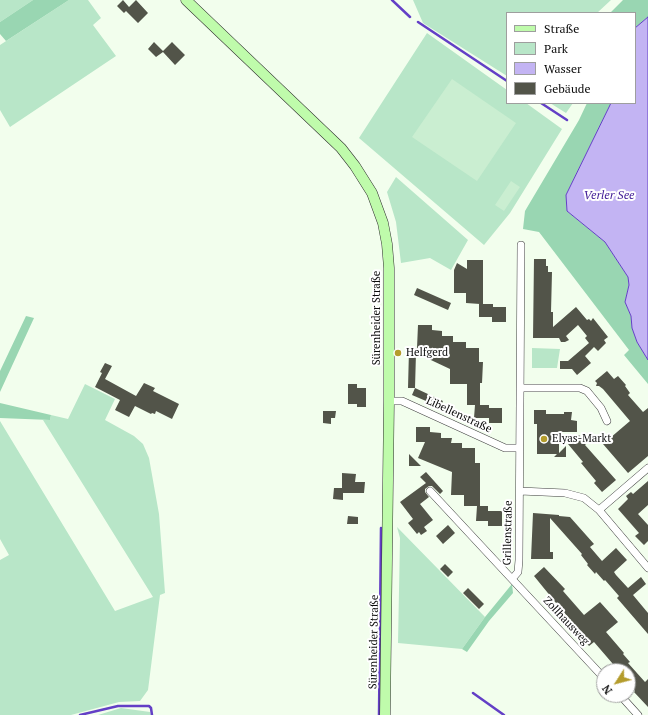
<!DOCTYPE html>
<meta charset="utf-8">
<style>
body{margin:0}
#map{position:relative;width:648px;height:715px;overflow:hidden;background:#f2feed;font-family:"PT Serif",serif}
canvas{display:block}
.legend{position:absolute;left:506px;top:12px;width:130px;height:92px;box-sizing:border-box;background:#fff;border:1px solid #9e9e9e;margin:0;padding:5px 7px;list-style:none;font-size:12px;color:#0c0c0c}
.legend li{display:flex;align-items:center;gap:8px;height:20px}
.legend b{width:20px;border:1px solid #9e9e9e}
.north{position:absolute;left:596px;top:663px;width:40px;height:40px;box-sizing:border-box;background:#fff;border:1px solid #9e9e9e;border-radius:50%;rotate:234deg;font-size:11px;font-weight:700;line-height:16px;text-align:center;color:#0c0c0c}
.north::after{content:'';display:block;margin:auto;width:14px;height:18px;background:#b49c2c;clip-path:polygon(50% 0,100% 100%,50% 72%,0 100%)}
</style>
<div id="map">
<canvas width="648" height="715"></canvas>
<ul class="legend">
<li><b style="height:5px;background:#bffbab"></b>Straße</li>
<li><b style="height:11px;background:#b8e6c8"></b>Park</li>
<li><b style="height:11px;background:#c3b4f3"></b>Wasser</li>
<li><b style="height:11px;background:#525449"></b>Gebäude</li>
</ul>
<div class="north">N</div>
</div>
<script>
const g = document.querySelector('canvas').getContext('2d');
g.lineJoin = 'round';
function fillPath(path, color) { g.fillStyle = color; g.fill(path, 'evenodd'); }
const toPath = rows => new Path2D(rows.map(r => 'M' + r).join(''));
function trace(path, color, width, dash) { g.strokeStyle = color; g.lineWidth = width; g.lineCap = dash ? 'butt' : 'round'; g.setLineDash(dash || []); g.stroke(path); }
function write(font, color, halo, rows, align = 'center') {
  g.font = font + ' "PT Serif",serif'; g.lineWidth = 4; g.setLineDash([]); g.textBaseline = 'middle'; g.strokeStyle = halo; g.fillStyle = color; for (const [text, x, y, turn = 0] of rows) {
    g.save(); g.translate(x, y); g.rotate((+turn || 0) * Math.PI / 180); g.textAlign = isNaN(turn) ? turn : align; if (halo) g.strokeText(text, 0, 0); g.fillText(text, 0, 0); g.restore();
  }
}
fillPath(toPath([
 [0,0,33,0,0,22],
 [69,0,88,0,101,18,93,25,116,56,10,127,0,110,0,45],
 [413,0,611,0,597,13,507,13,507,76,423,23],
 [427,33,507,90,507,103,526,103,562,129,510,213,484,245,359,138],
 [550,103,573,103,566,113],
 [396,177,468,240,451,270,430,258,401,263,396,222,387,192],
 [532,348,560,349,557,368,532,368],
 [85,384,115,399,105,420,134,436,143,444,149,458,159,514,165,593,160,595,148,690,140,701,119,702,71,715,0,715,0,560,9,555,0,539,0,421,115,611,153,597,43,420,50,420,51,415,68,419],
 [397,527,485,617,462,649,398,643,400,538],
 [121,708,150,712,151,715,98,715]
]), '#b8e6c8');
fillPath(toPath([
 [33,0,69,0,6,41,0,34,0,22],
 [623,0,648,0,648,17,635,28,635,13,610,13],
 [587,103,611,103,566,195,567,211,605,242,628,277,629,285,625,302,631,316,632,328,637,342,648,360,648,384,624,355,629,350,539,232,523,229,525,211,579,120],
 [26,316,34,318,0,392,0,371],
 [0,403,51,415,50,420,0,418],
 [512,584,513,593,489,621,467,652,462,649,485,617]
]), '#99d6b2');
fillPath(toPath([
 [452,79,516,123,477,181,412,137],
 [511,181,520,187,504,211,495,205]
]), '#caeed1');
const water = toPath([
 [648,17,648,360,637,342,632,328,631,316,625,302,629,285,628,277,605,242,567,211,566,195,611,103,635,103,635,28,648,17]
]);
fillPath(water, '#c3b4f3');
trace(water, '#633fc6', 1);
trace(toPath([
 [392,0,410,17],
 [418,22,507,81],
 [541,103,567,120],
 [473,693,504,715],
 [80,715,118,706,149,706,151,708,152,715],
 [379,715,381,528]
]), '#633fc6', 2.5);
fillPath(toPath([
 [123,0,129,7,136,0,148,13,138,23,126,11,124,13,117,6],
 [154,42,163,51,172,42,185,55,175,65,163,52,156,57,148,49],
 [534,259,546,259,546,266,548,266,548,272,552,272,551,312,553,312,553,327,576,307,587,320,589,319,591,321,593,318,608,337,604,340,606,343,598,351,594,347,585,356,591,363,577,375,572,369,560,369,560,361,568,361,589,343,585,338,587,336,578,325,566,336,569,340,565,342,561,342,559,338,533,338],
 [467,260,483,260,483,304,493,304,493,307,506,307,506,322,492,322,492,317,479,317,479,304,480,304,466,303,466,293,454,293,454,270,457,263,467,269],
 [417,288,451,303,448,310,414,295],
 [418,325,432,325,432,330,442,331,442,336,453,336,453,342,466,342,466,348,479,348,479,362,483,362,482,383,480,383,480,405,489,405,489,408,502,408,502,423,489,423,489,418,474,418,475,405,467,405,467,384,450,384,450,369,416,353,415,388,408,388,409,350,405,348,417,348],
 [105,363,112,366,105,379,136,396,144,383,155,388,153,391,179,404,172,419,156,411,155,414,152,413,151,414,135,406,129,417,115,410,120,400,95,387,102,373,100,372],
 [607,371,614,379,618,376,626,385,625,386,630,393,628,395,643,412,648,408,648,456,628,473,603,444,630,421,603,389,599,386,596,386,597,383,595,381],
 [348,384,357,384,357,388,366,388,366,407,357,407,357,404,348,404],
 [415,388,443,401,440,407,412,395],
 [534,410,546,410,546,414,564,414,564,412,572,412,571,420,577,421,577,432,559,432,559,453,566,446,566,457,554,457,557,454,537,454,537,424,534,424],
 [323,411,336,411,335,418,331,418,331,424,323,423],
 [416,427,430,427,430,432,441,433,441,438,452,438,451,443,462,443,462,448,475,448,475,463,480,463,480,506,488,506,488,511,502,511,502,526,488,526,488,521,476,521,477,506,464,506,464,495,451,495,452,472,418,458,425,442,416,442],
 [579,435,586,444,585,445,616,480,602,492,594,483,596,481,581,463,583,462,568,444],
 [409,454,421,466,409,466],
 [426,472,443,491,440,494,432,486,429,486,425,489,425,492,429,497,420,504,433,520,424,527,427,531,421,535,419,532,417,534,408,523,413,519,400,502,426,483,420,477],
 [342,473,356,474,355,482,365,482,364,493,343,493,343,500,333,499,334,488,342,488],
 [648,481,648,505,638,514,648,525,648,541,644,545,635,536,639,533,618,509,628,499,626,496,631,492,633,494],
 [533,513,559,515,559,516,570,517,594,544,590,547,602,561,616,548,627,560,614,572,616,575,628,588,641,577,646,584,633,595,648,613,648,634,617,598,619,596,605,580,604,581,596,572,595,574,587,565,588,564,581,555,582,554,550,518,550,552,553,552,553,559,531,559],
 [348,516,358,517,358,524,347,524],
 [448,525,455,533,443,544,436,536],
 [445,564,453,572,448,577,440,569],
 [544,567,565,589,563,591,584,615,600,602,618,622,606,632,624,653,623,654,630,662,628,663,645,682,648,679,648,707,634,692,635,691,628,684,628,671,619,671,594,642,589,646,585,641,587,639,556,603,534,576],
 [468,588,484,604,479,609,463,593]
]), '#525449');
const street = toPath([
 [520,388,580,388,587,391,601,408,607,421],
 [389,401,402,401,505,448,519,448],
 [430,491,604,678],
 [520,491,565,493,584,498,599,510,648,568],
 [599,510,648,468],
 [512,579,518,572,519,560,521,245],
 [620,695,638,715]
]);
const secondary = toPath([
 [186,0,341,148,355,166,372,193,383,223,387,244,389,268,389,401,385,715]
]);
trace(street, '#3f3f3f', 8);
trace(secondary, '#2e2e2e', 11);
trace(street, '#fff', 7);
trace(secondary, '#bffbab', 10);
for (const [x, y, r, color] of [
 [398,353,4,"#b49c2c"],
 [544,439,4,"#b49c2c"]
]) { const dot = new Path2D(); dot.arc(x, y, r, 0, 2 * Math.PI); g.fillStyle = color; g.fill(dot); trace(dot, '#fff', 1.5); }
write('11px', '#0c0c0c', '#fff', [
 ["Sürenheider Straße",377,318,-90],
 ["Libellenstraße",459,415,25],
 ["Grillenstraße",508,533,-89],
 ["Zollhausweg",566,621,47],
 ["Sürenheider Straße",374,642,-89]
]);
write('11px', '#0c0c0c', '#fff', [
 ["Helfgerd",406,353],
 ["Elyas-Markt",552,439]
], 'left');
write('italic 12px', '#421d97', '#fff', [
 ["Verler See",609,196]
]);
</script>
